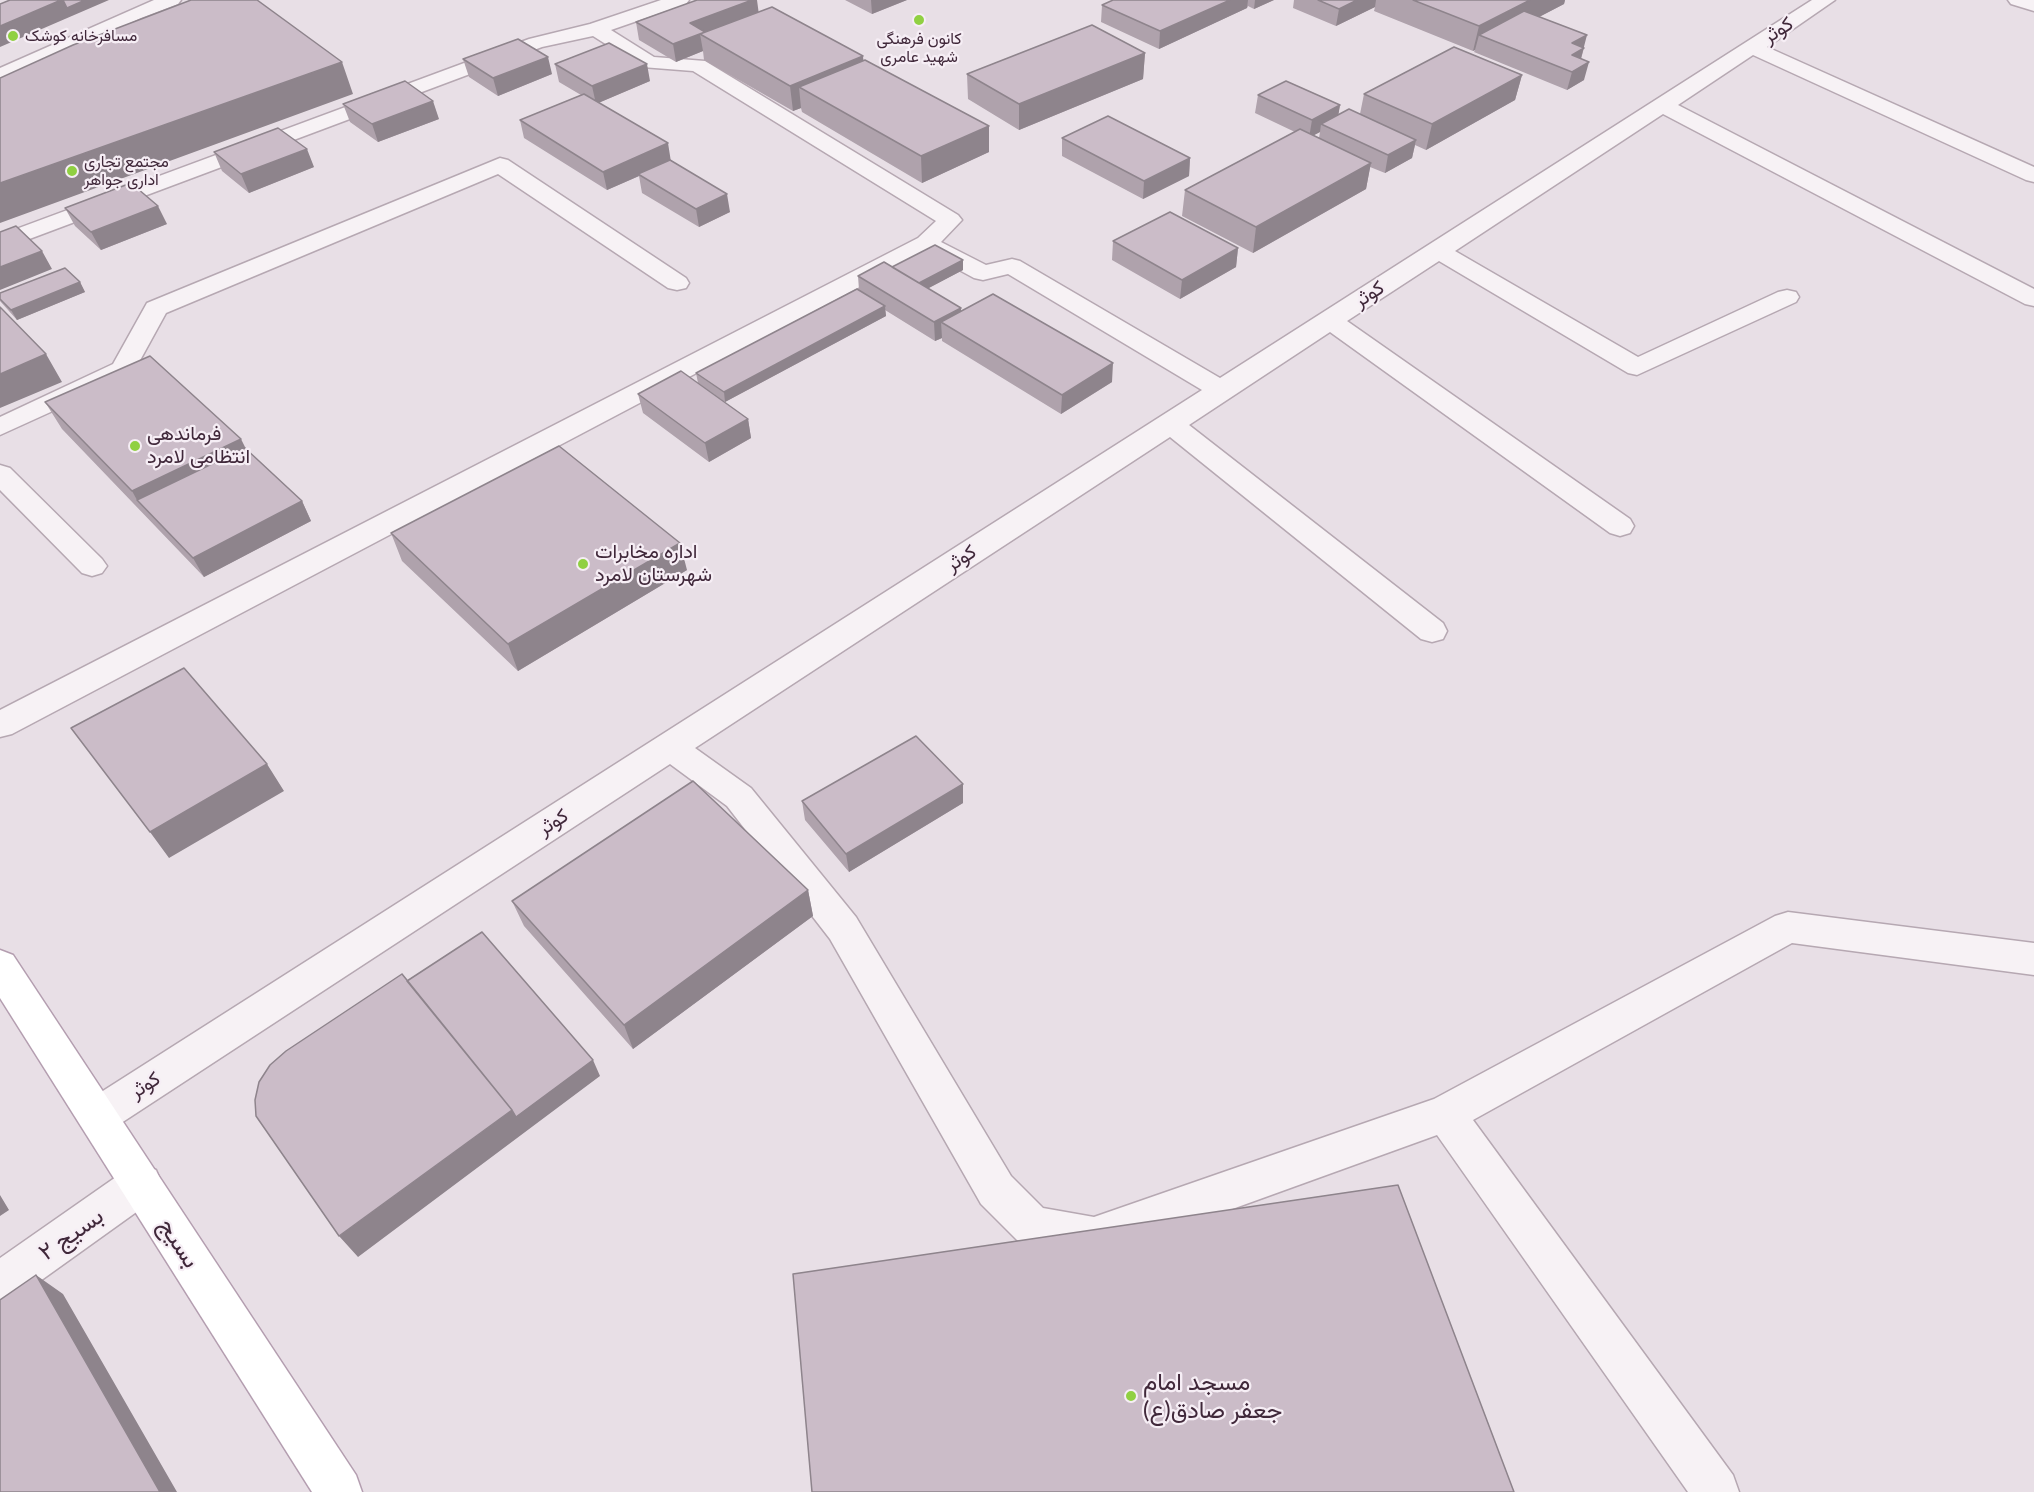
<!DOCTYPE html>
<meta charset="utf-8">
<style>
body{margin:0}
canvas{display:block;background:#e8dfe6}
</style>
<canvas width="2034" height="1492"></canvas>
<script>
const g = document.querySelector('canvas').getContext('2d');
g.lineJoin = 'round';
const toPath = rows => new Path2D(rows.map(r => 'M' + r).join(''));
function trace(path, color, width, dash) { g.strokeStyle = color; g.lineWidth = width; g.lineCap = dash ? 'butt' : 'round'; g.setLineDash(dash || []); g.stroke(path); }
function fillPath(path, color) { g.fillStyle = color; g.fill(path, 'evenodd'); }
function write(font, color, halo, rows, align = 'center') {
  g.font = font + ' Lato,Vazirmatn,sans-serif'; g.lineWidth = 4.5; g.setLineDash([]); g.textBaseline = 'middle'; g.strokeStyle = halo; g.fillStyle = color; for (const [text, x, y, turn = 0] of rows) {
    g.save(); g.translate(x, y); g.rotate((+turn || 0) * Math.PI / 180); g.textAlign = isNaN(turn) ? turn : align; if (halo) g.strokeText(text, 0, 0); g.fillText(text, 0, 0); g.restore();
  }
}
const minor = toPath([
 [154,0,181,0,178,4,141,18,0,82,0,68,154,0],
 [661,0,689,0,686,4,611,30,654,57,705,61,958,215,962,220,941,242,986,265,1012,259,1020,261,1220,378,1812,0,1835,0,1767,47,2034,167,2034,182,2026,180,1753,55,1678,105,2034,289,2034,306,2025,304,1663,114,1455,251,1638,357,1778,292,1787,290,1796,292,1799,297,1796,302,1637,375,1628,373,1439,261,1347,321,1630,519,1634,526,1630,533,1620,536,1610,533,1330,332,1189,425,1443,623,1447,631,1443,639,1432,642,1421,639,1170,437,695,748,751,788,856,917,1011,1176,1043,1208,1094,1217,1434,1099,1775,916,1788,912,2034,943,2034,975,1792,943,1473,1120,1733,1475,1739,1492,1688,1492,1437,1135,1094,1259,1032,1246,1017,1240,981,1204,830,939,727,806,670,764,112,1129,98,1134,84,1129,78,1116,84,1103,1202,390,1008,274,983,280,974,278,926,252,12,734,0,737,0,710,918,238,936,221,693,71,642,67,593,36,542,47,0,250,0,235,529,39,590,24,661,0],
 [2008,0,2034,0,2034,11,2011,4,2008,0],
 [500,158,508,160,686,278,689,283,686,288,677,290,668,288,498,174,166,313,132,375,0,435,0,417,113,364,147,303,500,158],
 [0,465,10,468,102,559,107,566,102,573,92,576,82,573,0,490,0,465],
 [141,1164,156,1170,162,1184,156,1198,15,1299,0,1306,0,1258,126,1170,141,1164]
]);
const major = toPath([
 [0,950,13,955,356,1475,362,1492,312,1492,0,998,0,950]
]);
trace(minor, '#b6a8b2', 3);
trace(major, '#b49eb0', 3);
fillPath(minor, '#f7f2f5');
fillPath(major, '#fff');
fillPath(toPath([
 [845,0,907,0,872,14],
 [1113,0,1274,0,1254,9,1248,6,1247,8,1159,49,1101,22,1102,5],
 [1294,0,1565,0,1564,4,1539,17,1584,48,1581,59,1584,80,1567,90,1474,52,1475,50,1473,51,1374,11,1375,7,1336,26,1293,8],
 [759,12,864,60,989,126,989,152,922,183,802,112,801,108,793,111,704,60,703,51,676,62,639,40,636,22],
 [1145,53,1143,79,1019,130,968,99,967,74],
 [463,59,552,74,498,96,469,77],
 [555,64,650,81,598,103,671,161,730,212,699,227,642,193,639,176,607,190,524,138,520,120,581,95,559,82],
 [1522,75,1515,100,1426,150,1415,145,1412,158,1385,173,1370,167,1366,189,1253,253,1182,216,1185,190,1295,132,1255,113,1258,95,1340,105,1338,115,1360,114,1364,94],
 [1320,132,1319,138,1313,135],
 [343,104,439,119,378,142,350,122],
 [1062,138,1190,158,1189,176,1143,199,1062,156],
 [214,152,314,167,249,193,222,171],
 [65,208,167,224,101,250,75,226],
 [1113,241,1238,248,1236,267,1180,299,1112,260],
 [963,260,963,270,928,288,961,312,1112,382,1061,414,942,341,942,338,935,341,885,310,886,316,725,402,698,383,696,373,859,290,858,276,892,267],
 [80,282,85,292,17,320,0,301,0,293],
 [638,394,748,419,751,438,709,462,643,413],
 [45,402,245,448,302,501,311,521,204,577,62,429],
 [391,533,687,570,518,671,402,561],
 [802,801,963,803,849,872,805,820],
 [808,890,813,916,633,1049,524,926,512,901]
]), '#afa2ac');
fillPath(toPath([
 [61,0,109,0,0,47,0,26],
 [752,0,757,0,759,15,700,34,703,51,676,62,673,44,690,23],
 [871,0,907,0,872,14],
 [1230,0,1248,0,1247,8,1159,49,1160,31],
 [1255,0,1274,0,1254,9],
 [1357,0,1376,0,1375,7,1336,26,1339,9],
 [1530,0,1565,0,1564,4,1493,41,1479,35,1475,50,1473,51,1479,26],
 [1587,35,1579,66,1569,71,1572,43],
 [1145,53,1143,79,1019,130,1019,104],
 [863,56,865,81,799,87,801,108,793,111,790,86],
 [548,57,552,74,498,96,493,78],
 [342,62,353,94,0,223,0,183],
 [1589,62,1584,80,1567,90,1572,72],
 [647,64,650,81,596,104,592,86],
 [1522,75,1515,100,1426,150,1432,124],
 [433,101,439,119,378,142,372,124],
 [1340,105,1337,123,1321,124,1320,132,1309,138,1312,120],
 [989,126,989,152,922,183,921,156],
 [1416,140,1412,158,1385,173,1388,155],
 [668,143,671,162,638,174,639,176,607,190,603,172],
 [307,149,314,167,249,193,241,174],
 [1190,158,1189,176,1143,199,1144,181],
 [1371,163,1366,189,1253,253,1256,227],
 [727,194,730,212,699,227,696,209],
 [158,206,167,224,101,250,91,232],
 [1238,248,1236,267,1180,299,1182,280],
 [42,251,52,269,0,290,0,267],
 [963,260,963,270,912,297,912,287],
 [80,282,85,292,17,320,11,310],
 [885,306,886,316,725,402,724,392],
 [961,308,961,327,941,322,942,338,935,341,934,322],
 [46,354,62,382,0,408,0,374],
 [1113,363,1112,382,1061,414,1062,395],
 [748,419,751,438,709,462,705,443],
 [241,439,255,467,137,500,132,491],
 [302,501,311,521,204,577,193,558],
 [680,543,687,570,518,671,508,644],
 [267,764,284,791,169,858,150,832],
 [963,784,963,803,849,872,846,854],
 [808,890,813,916,633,1049,624,1025],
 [593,1060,600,1076,358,1257,339,1236,512,1110],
 [0,1195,9,1210,0,1216],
 [36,1275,63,1294,177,1492,160,1492]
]), '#8e848c');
const building = toPath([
 [10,0,61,0,0,26,0,4,10,0],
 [63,0,81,0,83,1,67,8,63,0],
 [191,0,257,0,342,62,0,183,0,78,73,45,191,0],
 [697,0,752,0,690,23,705,32,673,44,636,22,697,0],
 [1113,0,1230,0,1160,31,1102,5,1113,0],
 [1318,0,1357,0,1339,9,1318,0],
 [1413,0,1530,0,1479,26,1413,0],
 [772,7,863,56,790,86,700,34,772,7],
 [1524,11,1587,35,1572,43,1584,48,1572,55,1589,62,1572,72,1479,35,1524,11],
 [1092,25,1145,53,1019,104,967,74,1092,25],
 [518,39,548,57,493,78,463,59,518,39],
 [609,43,647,64,592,86,555,64,609,43],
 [1454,47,1522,75,1432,124,1364,94,1454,47],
 [865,60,989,126,921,156,799,87,865,60],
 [405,81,433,101,372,124,343,104,405,81],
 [1286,81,1340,105,1312,120,1258,95,1286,81],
 [584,94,668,143,603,172,520,120,584,94],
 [1349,109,1416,140,1388,155,1321,124,1349,109],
 [1108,116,1190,158,1144,181,1062,138,1108,116],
 [278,128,307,149,241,174,214,152,278,128],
 [1300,129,1371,163,1256,227,1185,190,1300,129],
 [670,160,727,194,696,209,638,174,670,160],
 [131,183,158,206,91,232,65,208,131,183],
 [1170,212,1238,248,1182,280,1113,241,1170,212],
 [16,226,42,251,0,267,0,232,16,226],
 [935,245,963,260,919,283,892,267,935,245],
 [884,262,961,308,934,322,858,276,884,262],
 [65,268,80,282,11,310,0,299,0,293,65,268],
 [857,289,885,306,724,392,696,373,857,289],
 [993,294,1113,363,1062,395,941,322,993,294],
 [0,307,46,354,0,374,0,307],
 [150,356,241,439,132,491,45,402,150,356],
 [681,371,748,419,705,443,638,394,681,371],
 [559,446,680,543,508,644,391,533,559,446],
 [245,448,302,501,193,558,137,500,245,448],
 [184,668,267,764,150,832,71,728,184,668],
 [916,736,963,784,846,854,802,801,916,736],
 [693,781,808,890,624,1025,512,901,693,781],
 [482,932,593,1060,516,1117,512,1110,407,981,482,932],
 [402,974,512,1110,339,1236,256,1116,255,1100,259,1082,270,1065,286,1051,402,974],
 [1398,1185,1514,1492,812,1492,793,1274,1398,1185],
 [36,1275,160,1492,0,1492,0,1300,36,1275]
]);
fillPath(building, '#cbbcc8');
trace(building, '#8e848c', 1.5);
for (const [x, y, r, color] of [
 [919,20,6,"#90d042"],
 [13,36,6,"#90d042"],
 [72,171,6,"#90d042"],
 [135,446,6,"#90d042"],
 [583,564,6,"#90d042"],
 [1131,1396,6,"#90d042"]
]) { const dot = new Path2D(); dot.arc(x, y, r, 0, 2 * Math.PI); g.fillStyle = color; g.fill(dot); trace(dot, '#f6eef5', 2); }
write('16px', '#40283a', '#f6eef5', [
 ["مسافرخانه کوشک",25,36],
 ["کانون فرهنگی",919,39,"center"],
 ["شهید عامری",919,57,"center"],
 ["مجتمع تجاری",84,162],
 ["اداری جواهر",84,180]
], 'left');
write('20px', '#40283a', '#f6eef5', [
 ["کوثر",1778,30,-33],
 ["کوثر",1369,294,-33],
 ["کوثر",961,558,-33],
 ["کوثر",553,822,-33],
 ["کوثر",145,1085,-33]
]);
write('20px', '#40283a', '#f6eef5', [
 ["فرماندهی",147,434],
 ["انتظامی لامرد",147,457],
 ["اداره مخابرات",595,552],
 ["شهرستان لامرد",595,575]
], 'left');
write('24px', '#40283a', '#f6eef5', [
 ["بسیج ۲",71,1234,-35],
 ["بسیج",179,1243,57]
]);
write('24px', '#40283a', '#f6eef5', [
 ["مسجد امام",1143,1382],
 ["جعفر صادق(ع)",1143,1410]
], 'left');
</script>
